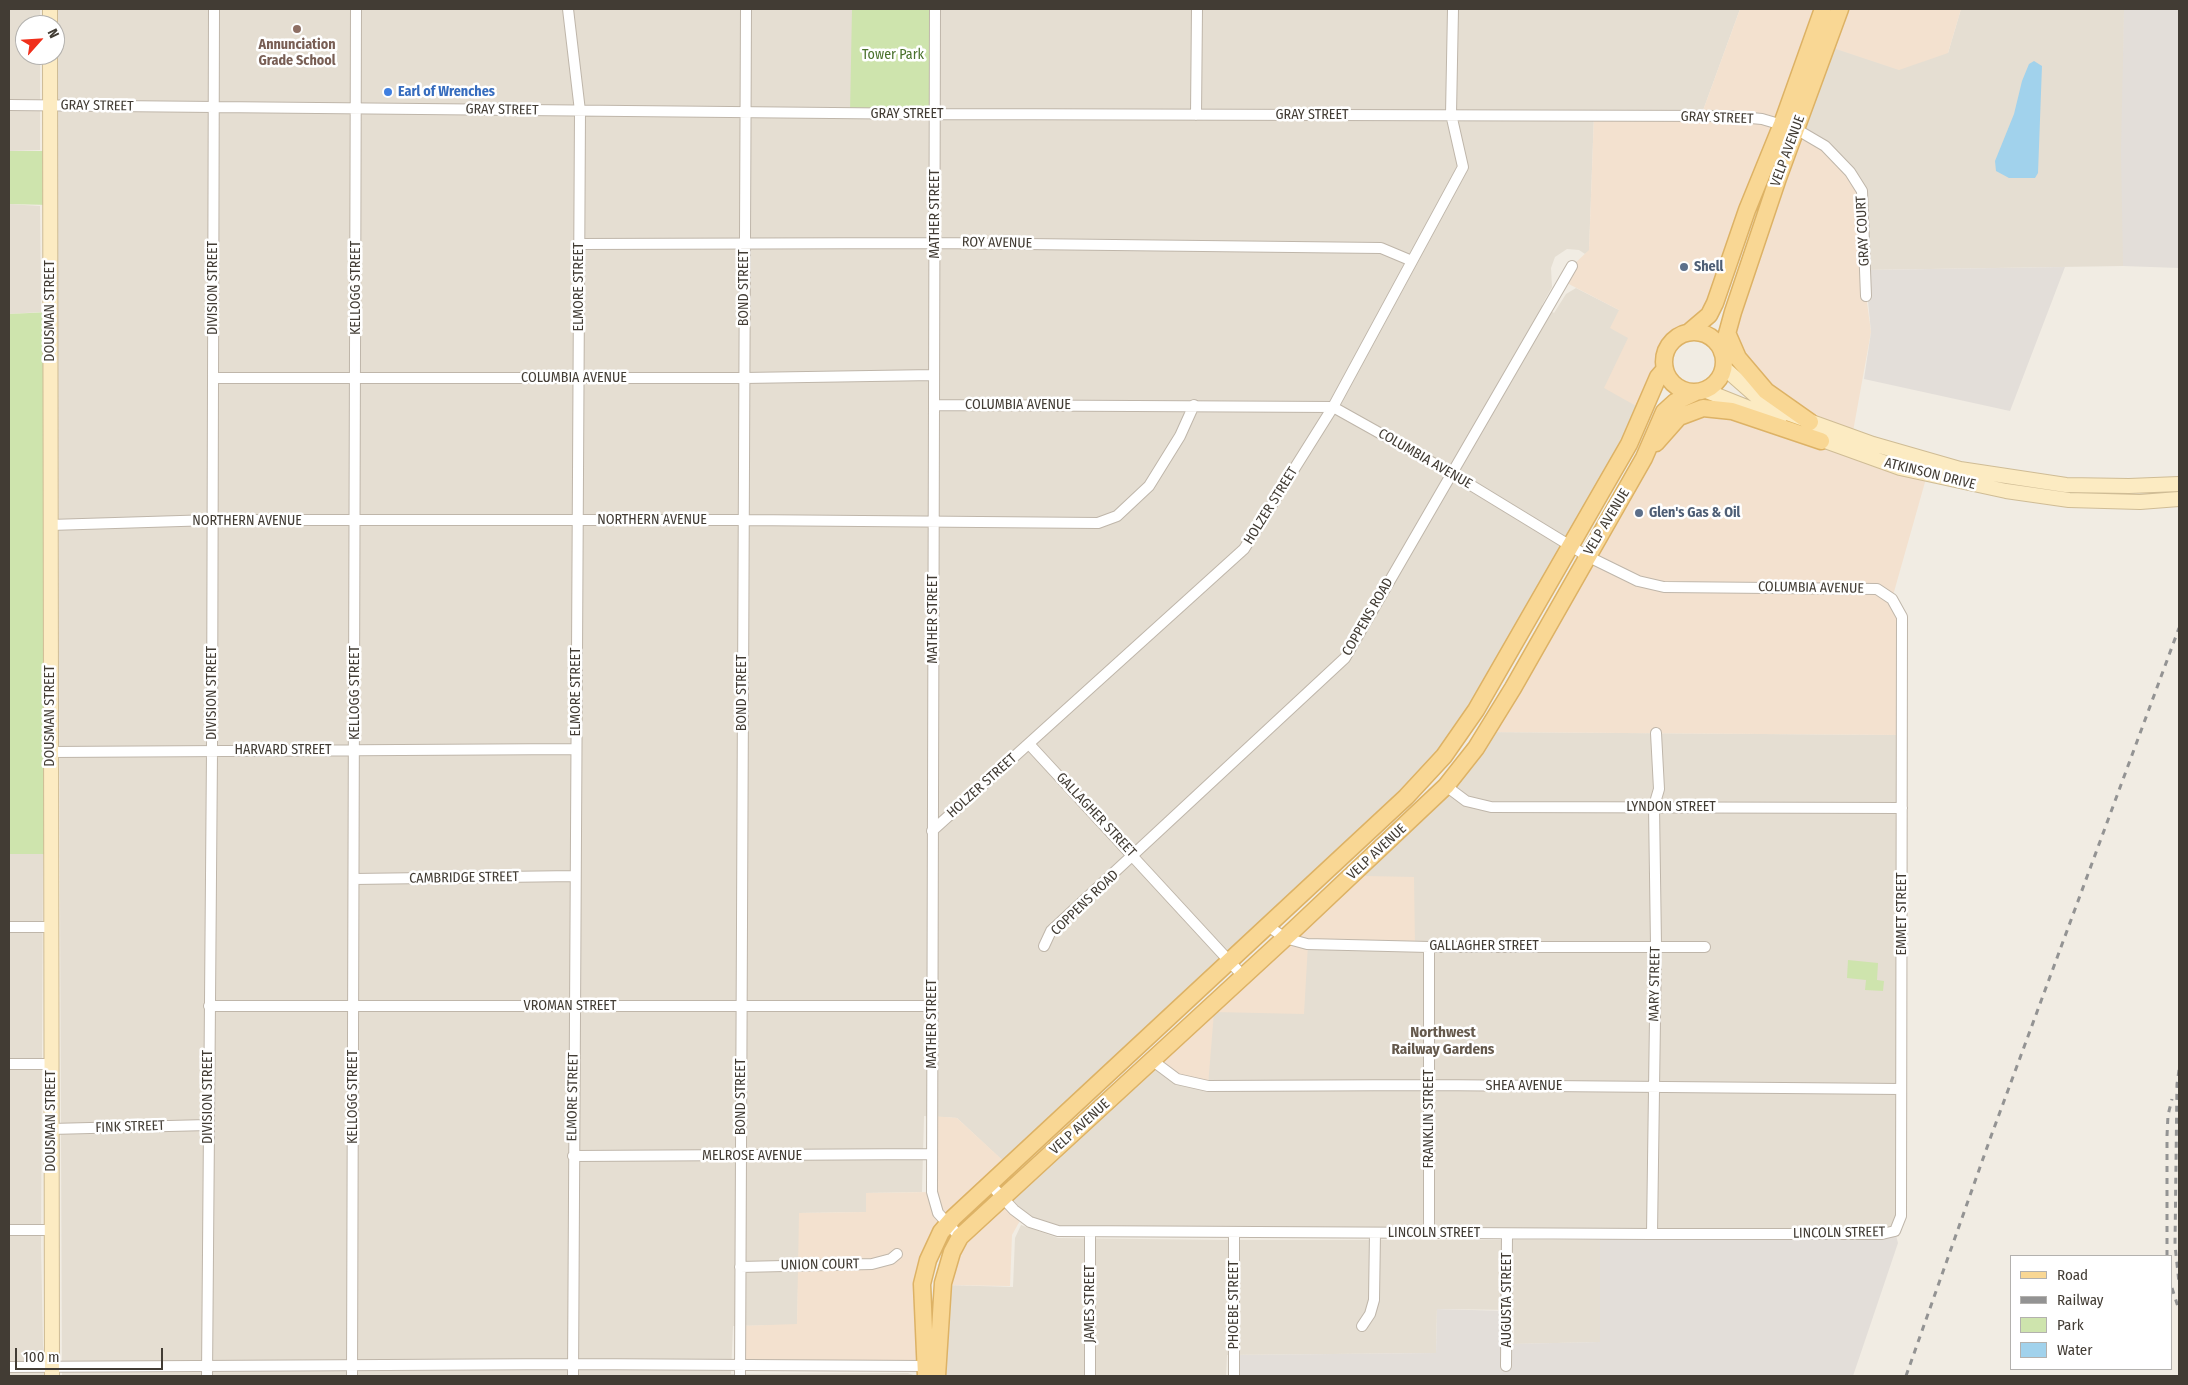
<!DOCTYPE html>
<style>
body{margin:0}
#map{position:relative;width:2188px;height:1385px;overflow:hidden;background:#f1ece3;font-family:"Fira Sans Condensed",sans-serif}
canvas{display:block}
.frame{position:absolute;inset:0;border:10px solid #423c34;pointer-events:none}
.legend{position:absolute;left:2010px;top:1255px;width:162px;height:115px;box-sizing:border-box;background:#fff;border:1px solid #b3b1ae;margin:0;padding:6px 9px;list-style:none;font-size:15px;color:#423c34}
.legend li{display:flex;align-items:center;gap:10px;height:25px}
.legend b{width:25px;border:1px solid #b3b1ae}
.north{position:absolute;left:15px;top:15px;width:50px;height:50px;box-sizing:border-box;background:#fff;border:1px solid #b3b1ae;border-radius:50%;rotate:64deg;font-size:14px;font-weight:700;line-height:20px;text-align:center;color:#423c34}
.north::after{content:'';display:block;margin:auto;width:18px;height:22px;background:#f02f1b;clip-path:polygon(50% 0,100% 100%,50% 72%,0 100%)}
.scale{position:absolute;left:15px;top:1348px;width:148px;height:22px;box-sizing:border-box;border:2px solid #423c34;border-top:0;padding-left:6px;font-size:15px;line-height:18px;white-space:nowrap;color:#423c34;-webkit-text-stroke:4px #fff;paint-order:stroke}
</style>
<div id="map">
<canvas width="2188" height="1385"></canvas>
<div class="frame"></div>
<ul class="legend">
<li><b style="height:6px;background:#f9d794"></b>Road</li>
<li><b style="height:6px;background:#939393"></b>Railway</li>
<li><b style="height:14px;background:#cee4ad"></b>Park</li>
<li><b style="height:14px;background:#a1d2ec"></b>Water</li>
</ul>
<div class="north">N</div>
<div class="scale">100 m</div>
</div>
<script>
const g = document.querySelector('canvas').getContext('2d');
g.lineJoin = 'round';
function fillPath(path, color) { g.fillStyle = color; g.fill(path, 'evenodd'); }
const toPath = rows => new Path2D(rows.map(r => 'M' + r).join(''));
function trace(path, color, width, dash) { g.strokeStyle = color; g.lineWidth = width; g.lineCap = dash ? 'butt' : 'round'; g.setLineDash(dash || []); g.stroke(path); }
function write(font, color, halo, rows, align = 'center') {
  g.font = font + ' "Fira Sans Condensed",sans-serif'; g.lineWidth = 5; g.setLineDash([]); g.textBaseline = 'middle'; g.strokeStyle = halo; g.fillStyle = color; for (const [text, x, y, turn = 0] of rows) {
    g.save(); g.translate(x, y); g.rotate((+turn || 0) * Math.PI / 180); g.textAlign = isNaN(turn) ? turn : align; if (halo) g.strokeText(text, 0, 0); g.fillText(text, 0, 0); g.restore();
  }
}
fillPath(toPath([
 [9,9,40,9,40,25,25,25,25,55,40,55,40,150,9,151],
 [56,9,1740,9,1701,116,1594,115,1589,251,1585,254,1579,250,1567,249,1555,257,1551,268,1552,287,1542,305,1554,313,1566,294,1576,288,1619,310,1628,337,1639,408,1475,701,1446,743,1403,791,1004,1162,957,1118,924,1116,922,1192,866,1193,866,1212,800,1213,797,1325,733,1326,731,1374,908,1373,916,1376,62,1376,57,162,58,85],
 [1961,9,2124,9,2123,266,1865,270,1803,132,1833,48,1948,53],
 [9,204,40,206,41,312,9,314],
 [1486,732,1902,735,1900,1159,1895,1231,1043,1228,1002,1197,1214,1012,1307,944,1366,876,1355,872],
 [9,854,43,854,41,1246,43,1345,47,1376,9,1376],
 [1021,1225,1058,1238,1222,1240,1600,1240,1601,1342,1514,1344,1514,1310,1437,1309,1436,1353,1227,1355,1226,1376,942,1376,947,1285,1013,1287,1015,1238]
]), '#e5ded2');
fillPath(toPath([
 [1740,9,1823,9,1722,286,1683,334,1669,344,1645,411,1604,388,1628,338,1610,328,1619,310,1563,281,1572,266,1589,250,1594,115,1701,116],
 [1848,9,1961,9,1948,53,1899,70,1833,48],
 [1803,132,1825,146,1862,191,1866,295,1871,332,1852,437,1810,422,1746,368,1729,326],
 [1698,409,1927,475,1892,599,1902,617,1902,735,1486,732,1644,458],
 [1355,872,1366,876,1414,877,1415,947,1308,944,1304,1014,1214,1012,1208,1086,1199,1086,1153,1061],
 [932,1116,957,1118,1010,1167,976,1197,928,1260,925,1366,740,1365,740,1326,797,1324,799,1213,866,1212,866,1193,932,1192],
 [1002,1197,1022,1217,1012,1235,1010,1286,943,1285,948,1262]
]), '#f3e1cf');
fillPath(toPath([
 [2124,9,2179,9,2179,268,2123,266,2121,151],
 [2065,267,2010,411,1864,379,1871,332,1865,270],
 [1895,1231,1898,1243,1853,1376,1234,1376,1234,1355,1436,1353,1437,1309,1507,1311,1507,1344,1600,1342,1600,1234]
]), '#e3ded9');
fillPath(toPath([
 [852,9,935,9,935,114,850,113],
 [9,151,50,151,50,205,9,204],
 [50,312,51,854,9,854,9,314],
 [1848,960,1878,963,1877,980,1884,981,1883,991,1865,990,1866,980,1847,978]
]), '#cee4ad');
fillPath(toPath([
 [2034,61,2042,66,2038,173,2035,178,2009,178,1996,171,1995,161,2014,114,2022,81,2029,64]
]), '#a1d2ec');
const street = toPath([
 [568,9,580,111,573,1376],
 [935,9,932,1192,938,1213,960,1237],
 [9,105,935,114,1729,116,1762,119,1796,129,1825,146,1850,172,1862,191,1866,296],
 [1196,115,1197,9],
 [579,244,935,243,1381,248,1412,261],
 [213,378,744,378,934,375],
 [934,405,1333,407,1451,473,1587,556,1638,581,1664,587,1877,589,1892,599,1902,617,1901,1216,1895,1231,1882,1234,1652,1234,1058,1231,1030,1222,1014,1210,990,1184],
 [50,525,213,520,743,520,1098,523,1117,516,1149,486,1180,436,1194,405],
 [1029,744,1243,976],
 [51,752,575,749],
 [1446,786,1466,801,1491,807,1902,808],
 [932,831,1244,549,1333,407,1463,167,1451,114,1453,9],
 [354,879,575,876],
 [1268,926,1285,938,1307,944,1429,947,1705,947],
 [9,927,51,927],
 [1044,946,1051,931,1345,658,1572,266],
 [209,1006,931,1006],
 [1153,1061,1177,1079,1208,1086,1429,1085,1901,1089],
 [9,1064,51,1064],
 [51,1129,208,1125],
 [573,1156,932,1154],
 [9,1230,51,1230],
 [1429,1231,1429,947],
 [1234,1233,1234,1376],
 [1652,1234,1656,946,1654,806,1659,789,1656,733],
 [740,1267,872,1264,891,1259,897,1254],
 [1362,1326,1370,1314,1374,1300,1375,1233],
 [1506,1366,1507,1234],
 [9,1367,573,1364,925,1366],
 [207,1376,212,751,214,9],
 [352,1376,356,9],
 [740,1376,746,9],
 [1090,1376,1090,1232]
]);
const secondary = toPath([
 [50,9,50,25],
 [50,55,52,1376],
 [1723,367,1757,397,1787,413,1873,444,1960,469,2066,485,2129,486,2179,484],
 [1704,390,1779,420],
 [1811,436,1900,468,2006,491,2069,500,2140,502,2179,499]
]);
const primary = toPath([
 [1689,332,1709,315,1715,303,1747,210,1782,124,1823,9],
 '1664 362a30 30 0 1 1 60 0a30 30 0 1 1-60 0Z',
 [1728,335,1738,358,1766,391,1810,422],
 [1722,352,1733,312,1778,178,1840,9],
 [1656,443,1679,417,1703,408,1732,411,1821,441],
 [926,1376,922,1284,928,1260,941,1232,953,1218,1406,797,1444,756,1476,710,1629,444,1658,377,1665,369],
 [937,1376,943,1283,952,1252,960,1237,1285,938,1446,786,1476,748,1513,688,1644,458,1664,412,1675,402,1696,392]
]);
trace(street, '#bfb6aa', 12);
trace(secondary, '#cfbc95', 16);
trace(primary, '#ddb265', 19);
trace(street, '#fff', 10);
trace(secondary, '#fcebc2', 14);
trace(primary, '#f9d794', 16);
trace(toPath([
 [2179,1070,2177,1084,2175,1245,2179,1283],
 [2167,1256,2167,1136,2168,1115,2172,1099],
 [2172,1288,2179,1310],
 [1906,1376,1990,1139,2179,628]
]), '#939393', 3, [6, 6]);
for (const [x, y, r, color] of [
 [297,29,5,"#8d6e63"],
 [388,92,5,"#3f7fe0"],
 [1684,267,5,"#5c6f8a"],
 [1639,513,5,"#5c6f8a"]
]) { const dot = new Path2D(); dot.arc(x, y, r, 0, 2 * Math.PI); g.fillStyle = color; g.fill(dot); trace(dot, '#fff', 2); }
write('bold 14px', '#785e54', '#fff', [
 ["Annunciation",297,45],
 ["Grade School",297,61]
]);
write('14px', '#49712b', '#fff', [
 ["Tower Park",893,55]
]);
write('bold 14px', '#366cbe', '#fff', [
 ["Earl of Wrenches",398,92]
], 'left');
write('14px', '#423c34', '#fff', [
 ["GRAY STREET",97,106,1],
 ["GRAY STREET",502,110,1],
 ["GRAY STREET",907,114],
 ["GRAY STREET",1312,115],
 ["GRAY STREET",1717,118,2],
 ["VELP AVENUE",1788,151,-70],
 ["MATHER STREET",935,214,-90],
 ["GRAY COURT",1863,231,-93],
 ["ROY AVENUE",997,243,1],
 ["ELMORE STREET",579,287,-90],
 ["DIVISION STREET",213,288,-90],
 ["KELLOGG STREET",356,288,-90],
 ["BOND STREET",744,288,-90],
 ["DOUSMAN STREET",50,311,-90],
 ["COLUMBIA AVENUE",574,378],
 ["COLUMBIA AVENUE",1018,405],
 ["COLUMBIA AVENUE",1425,459,30],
 ["ATKINSON DRIVE",1930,474,14],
 ["HOLZER STREET",1271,506,-58],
 ["NORTHERN AVENUE",652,520],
 ["NORTHERN AVENUE",247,521],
 ["VELP AVENUE",1607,522,-59],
 ["COLUMBIA AVENUE",1811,588,1],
 ["COPPENS ROAD",1368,617,-60],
 ["MATHER STREET",933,619,-90],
 ["ELMORE STREET",576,692,-90],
 ["DIVISION STREET",212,693,-90],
 ["KELLOGG STREET",355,693,-90],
 ["BOND STREET",742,693,-90],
 ["DOUSMAN STREET",50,716,-90],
 ["HARVARD STREET",283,750],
 ["HOLZER STREET",982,786,-42],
 ["LYNDON STREET",1671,807],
 ["GALLAGHER STREET",1096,815,47],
 ["VELP AVENUE",1377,852,-43],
 ["CAMBRIDGE STREET",464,878,-1],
 ["COPPENS ROAD",1085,903,-44],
 ["EMMET STREET",1902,914,-90],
 ["GALLAGHER STREET",1484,946],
 ["MARY STREET",1655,984,-89],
 ["VROMAN STREET",570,1006],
 ["MATHER STREET",932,1024,-90],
 ["SHEA AVENUE",1524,1086],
 ["DIVISION STREET",208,1097,-90],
 ["KELLOGG STREET",353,1097,-90],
 ["ELMORE STREET",573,1097,-89],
 ["BOND STREET",741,1097,-90],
 ["FRANKLIN STREET",1429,1119,-90],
 ["DOUSMAN STREET",51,1121,-90],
 ["FINK STREET",130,1127,-2],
 ["VELP AVENUE",1080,1127,-42],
 ["MELROSE AVENUE",752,1156],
 ["LINCOLN STREET",1434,1233],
 ["LINCOLN STREET",1839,1233,-1],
 ["UNION COURT",820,1265,-1],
 ["AUGUSTA STREET",1507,1300,-90],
 ["JAMES STREET",1090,1304,-90],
 ["PHOEBE STREET",1234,1305,-90]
]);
write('bold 14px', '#4e5e75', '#fff', [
 ["Shell",1694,267],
 ["Glen's Gas & Oil",1649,513]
], 'left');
write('bold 15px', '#65594c', '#fff', [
 ["Northwest",1443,1033],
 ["Railway Gardens",1443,1050]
]);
</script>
